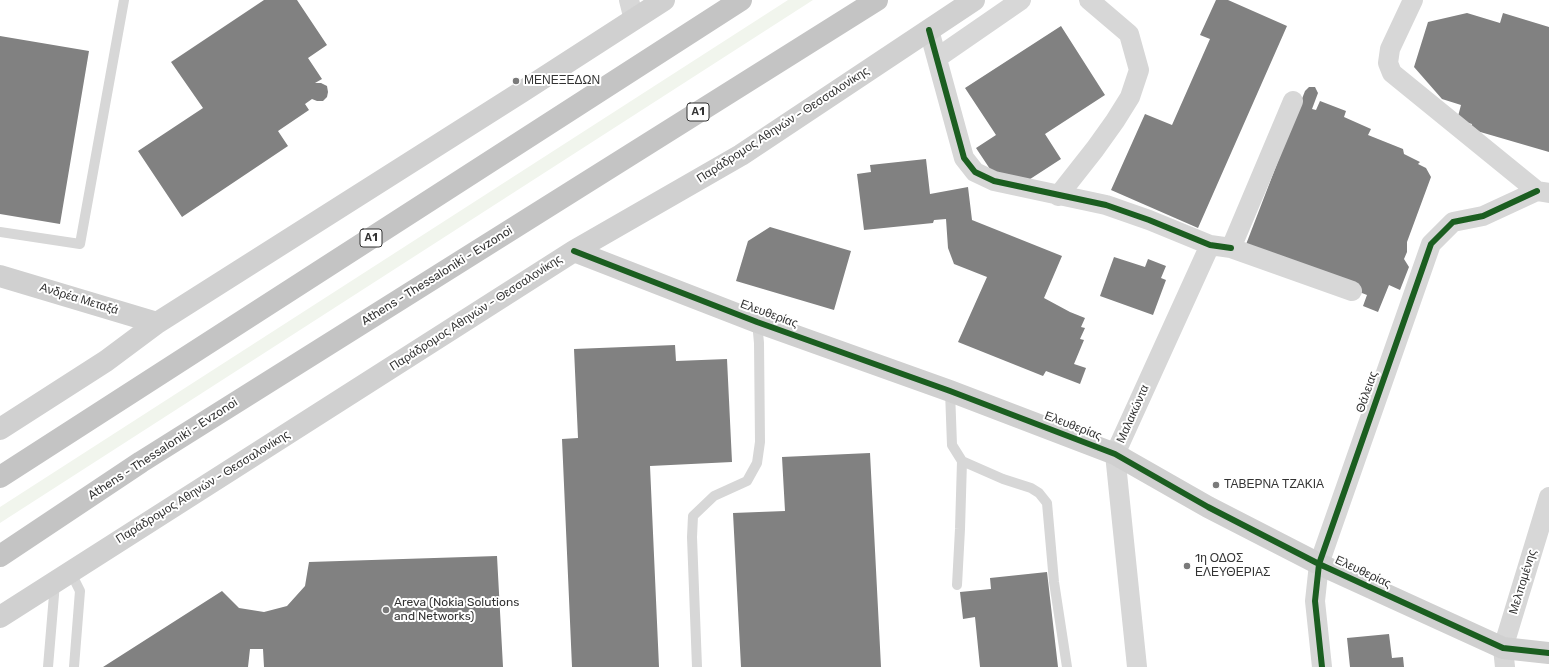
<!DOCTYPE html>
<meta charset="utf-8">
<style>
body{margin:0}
canvas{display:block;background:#fff}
</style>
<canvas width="1549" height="667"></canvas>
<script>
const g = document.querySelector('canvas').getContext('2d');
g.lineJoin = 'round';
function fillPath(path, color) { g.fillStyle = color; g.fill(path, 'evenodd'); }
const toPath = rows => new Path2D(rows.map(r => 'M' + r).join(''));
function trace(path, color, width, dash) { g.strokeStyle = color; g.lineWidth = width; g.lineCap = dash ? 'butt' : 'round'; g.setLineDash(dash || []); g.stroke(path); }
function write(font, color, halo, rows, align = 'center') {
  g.font = font + ' Rubik,sans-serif'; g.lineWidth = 4; g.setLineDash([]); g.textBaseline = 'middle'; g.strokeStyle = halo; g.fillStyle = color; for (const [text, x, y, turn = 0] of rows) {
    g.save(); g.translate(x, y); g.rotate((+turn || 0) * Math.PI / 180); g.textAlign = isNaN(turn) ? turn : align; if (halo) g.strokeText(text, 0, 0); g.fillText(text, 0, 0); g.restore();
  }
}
fillPath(toPath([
 [788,0,813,0,0,523,0,507]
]), '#f1f5ed');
fillPath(toPath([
 [264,0,297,0,327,45,308,58,322,79,315,83,321,83,327,86,328,92,327,97,323,101,317,101,312,99,305,104,309,110,278,131,288,146,182,217,138,151,203,108,171,62],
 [1216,0,1228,0,1287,26,1198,228,1111,190,1145,114,1172,125,1210,39,1200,35],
 [1467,13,1500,23,1503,13,1549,27,1549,152,1470,129,1472,124,1457,120,1461,105,1442,99,1414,67,1428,22],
 [1061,26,1105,95,1045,134,1061,159,1024,183,994,175,976,148,996,135,965,88],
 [0,36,89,51,60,224,0,214],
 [1309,87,1315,87,1318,93,1312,109,1316,110,1320,101,1346,111,1344,117,1371,129,1368,135,1403,149,1404,154,1420,162,1418,164,1426,168,1431,177,1407,242,1407,252,1404,259,1409,267,1400,290,1389,285,1378,312,1363,306,1367,295,1245,247,1305,91],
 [926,159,930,194,968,187,972,220,1062,256,1044,298,1070,312,1085,318,1081,327,1085,328,1080,339,1084,340,1074,364,1086,368,1080,384,1046,371,1043,376,958,342,987,277,954,264,948,248,946,219,934,220,933,223,864,230,857,174,871,172,870,165],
 [770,227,851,251,834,310,736,281,748,241],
 [1114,257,1145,267,1148,259,1166,266,1161,278,1166,280,1153,315,1100,296],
 [675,345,676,361,727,359,732,462,650,466,659,667,572,667,562,439,578,438,574,349],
 [870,453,881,667,741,667,733,513,785,511,782,457],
 [497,556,503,667,264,667,263,649,250,649,248,667,103,667,222,591,239,608,264,612,287,606,305,586,309,562],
 [1047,572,1058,667,980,667,975,617,963,619,960,592,991,589,990,578],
 [1389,634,1392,658,1403,657,1404,667,1350,667,1347,638]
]), '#818181');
trace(toPath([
 [0,232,80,244,124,0],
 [950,391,952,445,962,461,1003,479,1031,488,1039,493,1047,503,1054,582,1067,667],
 [70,571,80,591,74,667],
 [957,585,960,529,962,461],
 [48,667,55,583],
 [697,667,692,537,693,516,714,496,747,481,757,463,760,442,759,343,757,322]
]), '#d7d7d7', 10);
trace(toPath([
 [629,0,634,20],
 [1413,0,1390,49,1388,63,1392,73,1537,191,1549,193],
 [929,30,964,158,975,172,994,181,1106,205,1149,220,1210,245,1231,248],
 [937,58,1021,0],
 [1293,101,1231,248,1352,291],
 [1058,196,1095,149,1115,121,1130,97,1139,70,1129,34,1089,0],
 [1137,667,1115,454,1210,245],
 [1322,667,1315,601,1319,564,1431,244,1453,222,1483,216,1537,191],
 [1505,667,1503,648,1549,497]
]), '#d7d7d7', 20);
trace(toPath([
 [574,251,757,322,950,391,1115,454,1208,507,1319,564,1503,648,1549,653],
 [0,276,157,323],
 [0,429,106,361,157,323,523,91,664,0],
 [0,617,574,251,741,155,974,0]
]), '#d0d0d0', 22);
trace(toPath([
 [0,477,741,0],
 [0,556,141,462,877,0]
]), '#c4c4c4', 22);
trace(toPath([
 [929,30,964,158,975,172,994,181,1106,205,1149,220,1210,245,1231,248],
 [574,251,757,322,950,391,1115,454,1208,507,1319,564,1503,648,1549,653],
 [1322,667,1315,601,1319,564,1431,244,1453,222,1483,216,1537,191]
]), '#1b5e20', 6);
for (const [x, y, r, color] of [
 [516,81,4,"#7a7a7a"],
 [1216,485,4,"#7a7a7a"],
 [1187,566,4,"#7a7a7a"],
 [386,610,4,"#7a7a7a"]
]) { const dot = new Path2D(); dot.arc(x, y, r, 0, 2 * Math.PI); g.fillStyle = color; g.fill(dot); trace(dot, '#fff', 1.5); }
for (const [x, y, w] of [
 [698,112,22],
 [371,238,22]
]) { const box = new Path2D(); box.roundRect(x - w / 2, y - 9, w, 18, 3); g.fillStyle = '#fff'; g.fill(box); trace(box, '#333', 1); }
write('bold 11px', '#333', null, [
 ["Α1",698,112],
 ["Α1",371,238]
]);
write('12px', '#333', '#fff', [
 ["ΜΕΝΕΞΕΔΩΝ",524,81],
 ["ΤΑΒΕΡΝΑ ΤΖΑΚΙΑ",1224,485],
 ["1η ΟΔΟΣ",1195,559],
 ["ΕΛΕΥΘΕΡΙΑΣ",1195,573],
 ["Areva (Nokia Solutions",394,603],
 ["and Networks)",394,617]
], 'left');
write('12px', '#333', '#fff', [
 ["Παράδρομος Αθηνών - Θεσσαλονίκης",783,125,-33],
 ["Athens - Thessaloniki - Evzonoi",437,276,-32],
 ["Ανδρέα Μεταξά",79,299,17],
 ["Παράδρομος Αθηνών - Θεσσαλονίκης",476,313,-33],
 ["Ελευθερίας",769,314,20],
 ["Θάλειας",1367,392,-71],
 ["Μαλακώντα",1133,414,-66],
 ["Ελευθερίας",1073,426,21],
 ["Athens - Thessaloniki - Evzonoi",163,449,-33],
 ["Παράδρομος Αθηνών - Θεσσαλονίκης",203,487,-32],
 ["Ελευθερίας",1363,572,25],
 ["Μελπομένης",1523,582,-73]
]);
</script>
